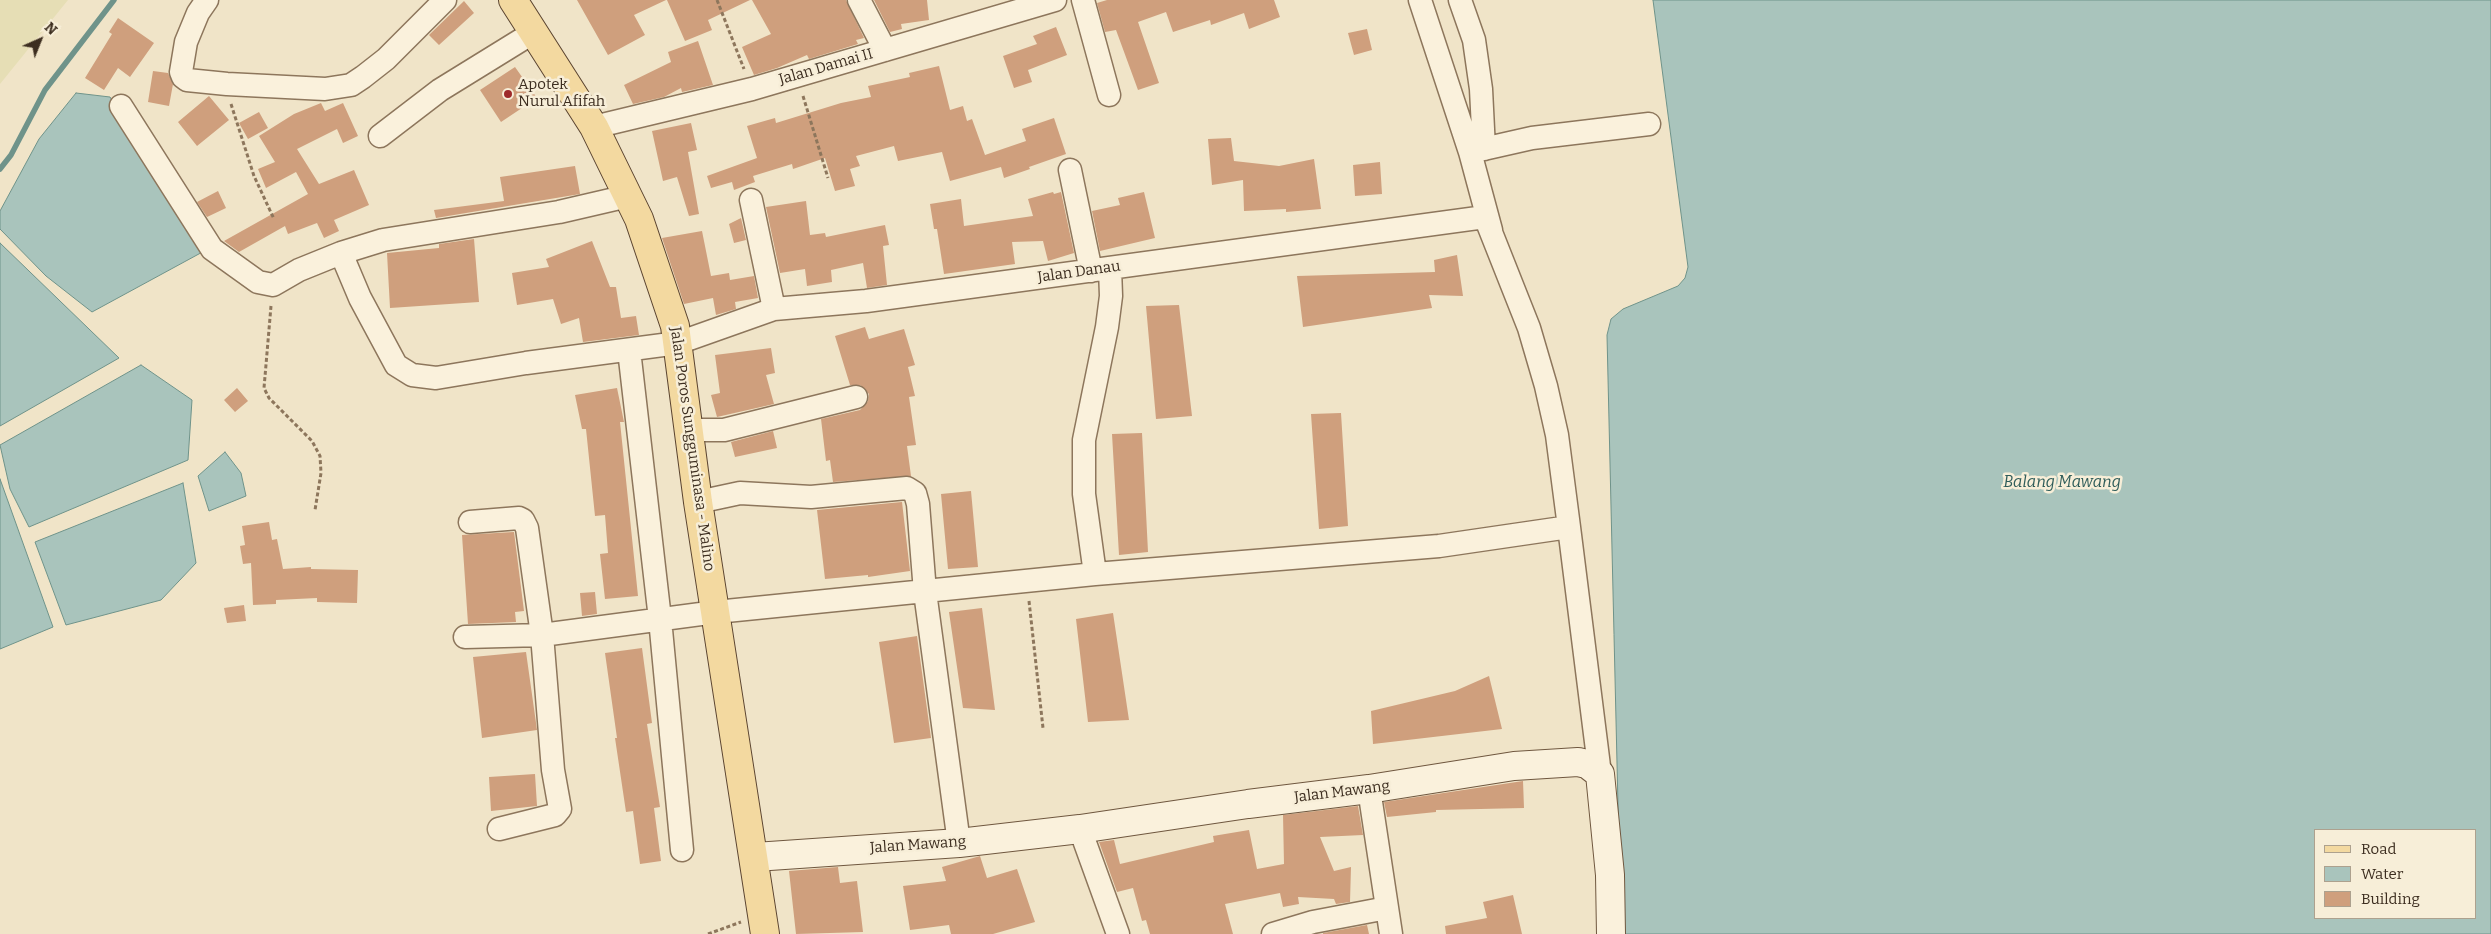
<!DOCTYPE html>
<style>
body{margin:0}
#map{position:relative;width:2491px;height:934px;overflow:hidden;background:#f0e4c8;font-family:Bitter,serif}
canvas{display:block}
.legend{position:absolute;left:2314px;top:829px;width:162px;height:90px;box-sizing:border-box;background:#f7eed8;border:1px solid #ada18e;margin:0;padding:6px 9px;list-style:none;font-size:15px;color:#3d2e20}
.legend li{display:flex;align-items:center;gap:10px;height:25px}
.legend b{width:25px;border:1px solid #ada18e}
.north{position:absolute;left:15px;top:15px;width:50px;height:50px;-webkit-text-stroke:4px #f7eed8;paint-order:stroke;rotate:44deg;font-size:14px;font-weight:700;line-height:20px;text-align:center;color:#3d2e20}
.north::after{content:'';display:block;margin:auto;width:18px;height:22px;background:#3d2e20;clip-path:polygon(50% 0,100% 100%,50% 72%,0 100%)}
</style>
<div id="map">
<canvas width="2491" height="934"></canvas>
<ul class="legend">
<li><b style="height:6px;background:#f3d9a0"></b>Road</li>
<li><b style="height:14px;background:#a9c4bc"></b>Water</li>
<li><b style="height:14px;background:#cf9f7d"></b>Building</li>
</ul>
<div class="north">N</div>
</div>
<script>
const g = document.querySelector('canvas').getContext('2d');
g.lineJoin = 'round';
function fillPath(path, color) { g.fillStyle = color; g.fill(path, 'evenodd'); }
const toPath = rows => new Path2D(rows.map(r => 'M' + r).join(''));
function trace(path, color, width, dash) { g.strokeStyle = color; g.lineWidth = width; g.lineCap = dash ? 'butt' : 'round'; g.setLineDash(dash || []); g.stroke(path); }
function write(font, color, halo, rows, align = 'center') {
  g.font = font + ' Bitter,serif'; g.lineWidth = 5; g.setLineDash([]); g.textBaseline = 'middle'; g.strokeStyle = halo; g.fillStyle = color; for (const [text, x, y, turn = 0] of rows) {
    g.save(); g.translate(x, y); g.rotate((+turn || 0) * Math.PI / 180); g.textAlign = isNaN(turn) ? turn : align; if (halo) g.strokeText(text, 0, 0); g.fillText(text, 0, 0); g.restore();
  }
}
fillPath(toPath([
 [0,0,68,0,0,84]
]), '#e6deb5');
const water = toPath([
 [1653,0,2491,0,2491,934,1621,934,1607,335,1611,319,1623,309,1678,286,1685,278,1688,267,1653,0],
 [2315,830,2475,830,2475,918,2315,918,2315,830],
 [76,93,110,97,208,249,92,312,46,276,0,229,0,211,39,139,76,93],
 [0,243,119,358,0,426,0,243],
 [141,365,192,400,188,460,29,527,10,489,0,445,141,365],
 [225,452,241,473,246,496,209,511,198,476,225,452],
 [0,479,53,627,0,649,0,479],
 [183,483,196,563,161,600,66,625,35,542,183,483]
]);
fillPath(water, '#a9c4bc');
trace(water, '#6f938a', 1);
trace(toPath([
 [0,169,11,155,45,90,114,0]
]), '#6f938a', 5.5);
fillPath(toPath([
 [577,0,666,0,634,15,645,35,608,55],
 [667,0,750,0,708,20,712,30,685,41],
 [752,0,846,0,864,38,856,40,858,44,809,59,807,55,777,68,754,75,742,47,771,34],
 [874,0,927,0,929,20,901,24,902,29,890,32],
 [1107,0,1274,0,1280,17,1249,29,1244,13,1211,25,1210,20,1173,32,1166,12,1138,22,1159,83,1138,90,1116,30,1105,32,1097,3],
 [464,1,474,13,439,45,429,35],
 [118,18,154,43,130,77,118,68,104,90,85,78,112,34,109,32],
 [1056,27,1067,55,1028,70,1032,82,1014,88,1003,56,1037,44,1033,36],
 [1367,29,1372,50,1354,55,1348,33],
 [698,41,713,85,682,92,681,88,664,97,633,104,624,85,671,62,668,52],
 [939,66,950,110,963,106,967,121,972,119,985,155,1026,141,1022,129,1054,118,1066,154,1029,167,1030,169,1004,178,1001,167,950,181,942,152,898,161,894,146,856,156,860,166,850,169,855,186,835,191,825,158,793,169,792,164,753,176,755,182,734,190,732,182,711,188,707,176,757,158,747,126,775,118,776,123,841,103,871,97,868,86,910,77,909,73],
 [515,67,537,98,501,122,480,90],
 [153,71,168,73,173,84,169,106,148,102],
 [209,96,229,120,197,146,178,122],
 [321,103,325,111,343,103,358,136,343,143,337,129,297,149,319,184,354,170,369,205,334,220,339,231,324,238,317,223,288,234,285,226,239,252,224,241,308,194,296,172,266,188,258,169,275,162,259,136,294,114],
 [259,112,268,128,248,139,239,123],
 [691,123,697,150,688,152,699,214,689,216,677,177,663,181,652,131],
 [1231,138,1234,161,1279,166,1314,159,1321,209,1286,212,1286,209,1244,211,1243,180,1212,185,1208,139],
 [1380,162,1382,194,1355,196,1353,165],
 [575,166,580,194,436,218,434,210,504,201,500,177],
 [218,191,226,208,207,217,197,202],
 [1053,192,1054,194,1061,192,1074,253,1048,261,1043,241,1012,242,1015,264,944,274,937,229,934,229,930,204,961,199,964,226,1033,216,1028,199],
 [1144,192,1155,238,1100,251,1092,211,1120,205,1118,198],
 [806,201,810,235,825,233,826,237,885,225,889,245,883,246,887,285,867,288,863,263,831,270,832,282,807,286,805,269,780,273,766,207],
 [741,218,746,240,734,243,729,224],
 [702,231,711,276,729,273,730,280,754,276,758,298,735,302,736,309,716,315,713,298,684,304,662,238],
 [474,239,479,302,390,308,387,253,439,248,439,244],
 [592,241,610,287,616,287,621,318,636,316,639,335,583,342,579,318,561,324,553,299,517,305,512,273,549,267,546,259],
 [1457,255,1463,296,1429,295,1432,308,1303,327,1297,276,1435,272,1434,260],
 [1179,305,1192,416,1156,419,1146,306],
 [865,327,869,339,904,329,915,365,908,367,915,396,909,397,916,445,907,446,911,476,833,482,830,460,826,461,821,419,860,410,868,401,869,394,860,385,850,385,835,336],
 [771,348,775,373,766,375,774,404,717,417,711,395,720,393,715,355],
 [237,388,248,401,235,412,224,400],
 [617,388,624,422,620,422,638,596,605,599,600,554,608,553,605,515,595,516,586,429,582,429,575,395],
 [1341,413,1348,526,1319,529,1311,414],
 [773,431,777,448,735,457,731,442],
 [1142,433,1148,552,1119,555,1112,434],
 [971,491,978,567,948,569,941,494],
 [902,502,910,571,868,577,868,575,825,579,817,510],
 [269,522,272,540,277,539,283,569,311,567,311,569,358,570,357,603,317,602,317,598,276,600,276,604,253,605,251,563,243,564,240,546,245,545,242,526],
 [514,532,524,611,515,612,516,622,468,624,462,535],
 [595,592,597,614,582,616,580,593],
 [244,605,246,621,227,623,224,608],
 [982,608,995,710,963,708,949,612],
 [1113,613,1129,720,1088,722,1076,619],
 [917,636,931,738,894,743,879,642],
 [642,648,652,723,647,724,660,807,654,808,661,861,640,864,633,811,626,812,615,738,617,738,605,653],
 [526,652,537,730,482,738,473,657],
 [1489,676,1502,729,1373,744,1371,711,1455,691],
 [535,774,537,806,491,811,489,777],
 [1523,781,1524,808,1436,810,1436,812,1387,817,1384,802],
 [1358,806,1363,835,1320,837,1334,871,1351,867,1350,902,1336,904,1334,899,1298,897,1299,904,1283,907,1280,893,1225,904,1233,934,1150,934,1146,920,1142,921,1133,888,1117,892,1099,842,1114,840,1120,864,1214,842,1213,836,1249,830,1257,869,1284,864,1283,815],
 [980,856,987,878,1017,869,1035,922,993,934,951,934,949,925,910,930,903,886,946,881,942,867],
 [838,867,840,883,857,881,863,932,796,934,789,871],
 [1513,895,1522,934,1446,934,1445,926,1487,918,1483,902],
 [1367,925,1369,934,1323,934,1323,933]
]), '#cf9f7d');
const street = toPath([
 [207,0,198,13,186,42,181,72,183,77,187,80,227,84,325,89,351,85,363,77,386,59,445,0],
 [859,0,885,50],
 [1083,0,1109,95],
 [1420,0,1470,152,1491,230],
 [1460,0,1474,40,1481,89,1484,149],
 [121,106,212,249,258,282,273,285,299,270,341,253,383,240,559,212,628,196],
 [594,127,752,89,1055,0],
 [380,136,440,90,534,32],
 [1470,152,1532,138,1649,124],
 [1070,170,1091,271],
 [751,200,774,309],
 [341,253,360,298,396,365,412,375,436,378,526,363,678,343,774,309,866,301,1485,217,1529,328,1546,386,1557,435,1569,527,1439,546,1095,574,716,612,542,635,465,637],
 [629,350,660,619,682,850],
 [689,430,724,430,856,397],
 [698,502,740,493,811,497,907,488,915,493,918,504,925,592,959,843],
 [470,522,519,518,523,520,527,528,542,635,553,770,560,809,555,815,499,829],
 [1569,527,1600,774],
 [1095,574,1084,494,1084,440,1107,327,1111,296,1110,268],
 [1369,789,1391,934],
 [1080,829,1118,934],
 [1273,934,1313,922,1387,908]
]);
const secondary = toPath([
 [755,857,959,843,1080,829,1248,804,1369,789,1514,766,1578,762,1587,764,1600,774,1610,875,1611,934]
]);
const primary = toPath([
 [513,0,594,127,639,219,675,326,698,502,765,934]
]);
trace(street, '#8d765c', 25);
trace(secondary, '#6f573f', 30);
trace(primary, '#5b4430', 30);
trace(toPath([
 [717,0,744,69],
 [803,96,828,178],
 [231,104,254,176,274,219],
 [271,306,264,388,269,398,312,441,320,456,321,473,315,510],
 [1029,601,1043,728],
 [708,934,741,922]
]), '#8d765c', 3, [4, 2.5]);
trace(street, '#faf1dc', 22);
trace(secondary, '#faf1dc', 28);
trace(primary, '#f3d9a0', 28);
for (const [x, y, r, color] of [
 [508,94,5,"#9e2a2b"]
]) { const dot = new Path2D(); dot.arc(x, y, r, 0, 2 * Math.PI); g.fillStyle = color; g.fill(dot); trace(dot, '#f7eed8', 2); }
write('15px', '#3d2e20', '#f7eed8', [
 ["Jalan Damai II",826,67,-16],
 ["Jalan Danau",1079,272,-8],
 ["Jalan Poros Sungguminasa - Malino",692,449,82],
 ["Jalan Mawang",1342,792,-7],
 ["Jalan Mawang",918,845,-4]
]);
write('15px', '#3d2e20', '#f7eed8', [
 ["Apotek",518,85],
 ["Nurul Afifah",518,102]
], 'left');
write('italic 16px', '#2f5d5a', '#f7eed8', [
 ["Balang Mawang",2062,483]
]);
</script>
